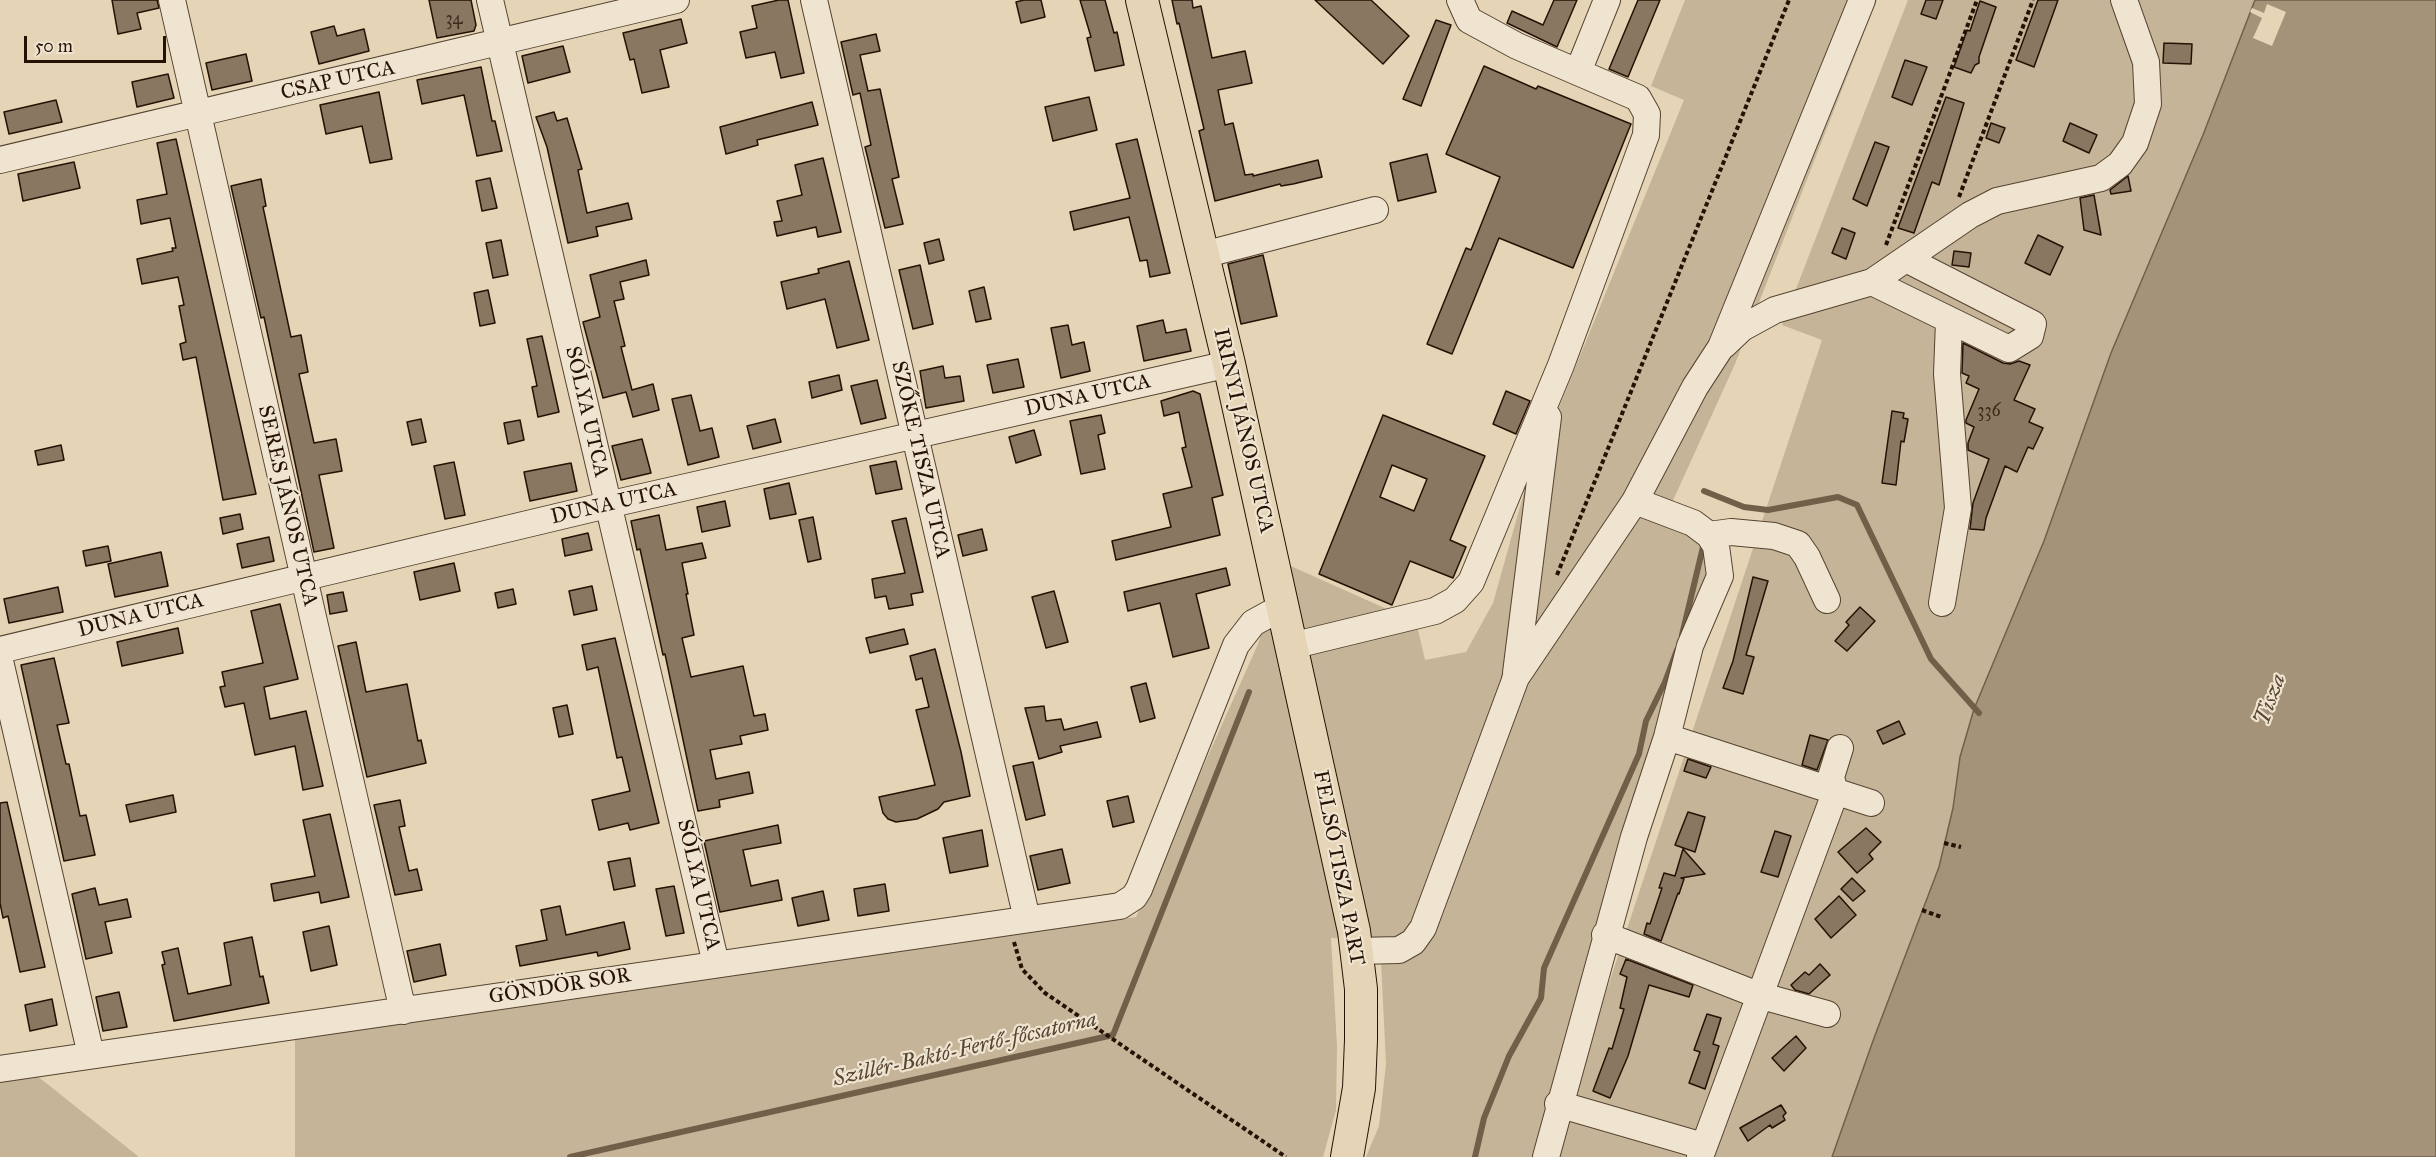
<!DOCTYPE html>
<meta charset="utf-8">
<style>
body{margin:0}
#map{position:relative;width:2436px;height:1157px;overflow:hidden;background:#e5d5b6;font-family:"IM FELL Great Primer",serif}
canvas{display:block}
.scale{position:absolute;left:24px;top:36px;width:142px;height:27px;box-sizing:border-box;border:3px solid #261204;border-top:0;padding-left:8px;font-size:18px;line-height:21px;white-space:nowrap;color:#261204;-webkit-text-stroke:4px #eee4d0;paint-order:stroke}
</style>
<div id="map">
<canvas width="2436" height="1157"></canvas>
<div class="scale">50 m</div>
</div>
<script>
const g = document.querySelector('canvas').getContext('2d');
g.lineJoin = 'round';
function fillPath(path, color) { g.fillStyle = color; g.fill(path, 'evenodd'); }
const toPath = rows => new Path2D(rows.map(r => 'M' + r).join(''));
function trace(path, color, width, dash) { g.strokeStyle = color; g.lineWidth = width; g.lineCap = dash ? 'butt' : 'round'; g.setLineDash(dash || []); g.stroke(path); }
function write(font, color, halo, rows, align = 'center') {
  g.font = font + ' "IM FELL Great Primer",serif'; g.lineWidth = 4.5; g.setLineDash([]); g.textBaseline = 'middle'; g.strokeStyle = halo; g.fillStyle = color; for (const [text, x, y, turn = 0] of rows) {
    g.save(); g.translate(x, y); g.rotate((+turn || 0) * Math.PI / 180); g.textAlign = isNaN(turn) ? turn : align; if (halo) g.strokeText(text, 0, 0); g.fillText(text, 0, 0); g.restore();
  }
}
fillPath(toPath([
 [1685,0,1877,0,1735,364,1666,516,1714,551,1541,1157,1366,1157,1379,1126,1386,1064,1380,941,1331,938,1337,1046,1336,1110,1323,1157,295,1157,295,1033,1136,917,1258,644,1284,563,1389,610,1412,604,1425,660,1466,652,1493,603,1532,464,1556,415,1684,100,1651,86],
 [1908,0,2255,0,2203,135,2111,353,2044,541,1974,709,1960,757,1953,808,1939,867,1874,1038,1832,1157,1554,1157,1571,1098,1822,340,1782,325],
 [36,1075,139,1157,0,1157,0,1080]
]), '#c5b498');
const water = toPath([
 [2255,0,2436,0,2436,1157,1832,1157,1874,1038,1939,867,1953,808,1960,757,1974,709,2044,541,2111,353,2203,135,2255,0]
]);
fillPath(water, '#a49379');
trace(water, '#725f4a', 1.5);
fillPath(toPath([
 [2267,4,2286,12,2272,46,2253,38,2262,18,2250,12,2252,8,2264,13]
]), '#e5d5b6');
trace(toPath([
 [1704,491,1744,507,1768,510,1838,497,1857,505,1931,659,1979,713],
 [1682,635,1703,547],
 [570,1157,1113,1035,1249,692],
 [1475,1157,1484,1118,1509,1056,1541,998,1544,968,1639,754,1646,721,1665,682,1677,650]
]), '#725f4a', 6);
const building = toPath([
 [112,0,157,0,159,8,137,13,141,29,118,34,112,0],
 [429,0,471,0,476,25,474,31,437,38,429,0],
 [779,0,788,0,804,73,781,78,775,52,746,58,740,32,757,28,752,6,779,0],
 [1024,0,1041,0,1045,17,1021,23,1016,2,1024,0],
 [1080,0,1105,0,1114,33,1117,32,1124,65,1095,71,1087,38,1091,37,1080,0],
 [1172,0,1192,0,1193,8,1201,6,1212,58,1245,51,1252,83,1218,90,1225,125,1233,123,1245,175,1253,174,1253,176,1318,160,1322,177,1293,184,1281,186,1280,184,1215,201,1199,131,1204,129,1179,23,1177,24,1172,0],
 [1315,0,1371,0,1409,36,1383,64,1315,0],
 [1554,0,1577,0,1557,47,1507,23,1512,11,1543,25,1554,0],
 [1638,0,1660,0,1628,77,1609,69,1638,0],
 [1926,0,1943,0,1936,19,1921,14,1926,0],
 [2038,0,2058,0,2034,67,2016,60,2038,0],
 [1980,1,1996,7,1979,57,1979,63,1975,65,1971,73,1954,67,1967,30,1970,31,1980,1],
 [681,19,687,43,660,50,669,87,642,93,634,59,630,60,623,33,681,19],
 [1436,20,1451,25,1421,106,1403,99,1436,20],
 [334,26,337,36,364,29,369,51,319,64,311,32,334,26],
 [876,34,880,51,860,55,868,91,880,89,899,177,892,179,903,224,885,228,865,147,871,145,860,93,853,95,841,42,876,34],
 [2164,43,2192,44,2191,64,2163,63,2164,43],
 [563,46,570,72,528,83,522,56,563,46],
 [246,54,252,81,212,90,206,63,246,54],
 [1905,60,1927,67,1912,105,1892,97,1905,60],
 [1484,66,1536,89,1538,86,1631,124,1573,268,1499,238,1452,354,1427,344,1466,248,1471,250,1500,177,1446,154,1484,66],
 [481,67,492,121,495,121,502,151,477,156,464,95,422,104,417,80,481,67],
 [168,74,174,98,137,107,132,82,168,74],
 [379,92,392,159,370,163,362,126,326,134,320,105,379,92],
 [1089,97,1097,130,1053,141,1045,107,1089,97],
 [1946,97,1964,103,1939,185,1932,182,1914,233,1898,228,1946,97],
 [56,100,62,122,9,134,4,112,56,100],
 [812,102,818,125,757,140,758,145,726,154,720,127,812,102],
 [554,112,557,121,567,118,582,169,578,170,587,213,628,203,632,219,596,227,598,236,568,243,547,147,536,117,554,112],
 [1991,123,2005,128,1999,143,1986,138,1991,123],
 [2070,123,2097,135,2089,153,2063,141,2070,123],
 [176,139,256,494,223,500,196,357,183,360,180,344,186,342,179,306,184,305,178,277,142,284,137,259,173,251,172,248,176,248,170,218,141,224,137,200,167,194,157,143,176,139],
 [1137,139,1170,273,1150,277,1147,260,1140,261,1129,217,1074,230,1070,212,1130,198,1116,144,1137,139],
 [1875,142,1889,147,1867,206,1853,199,1875,142],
 [1427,154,1436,192,1398,201,1390,163,1427,154],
 [823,158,841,232,818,237,816,227,777,236,774,222,782,221,777,201,802,195,795,165,823,158],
 [74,162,80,188,23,201,18,174,74,162],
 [2128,176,2131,191,2111,194,2110,190,2128,176],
 [490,178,497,208,482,211,476,181,490,178],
 [261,179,266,206,263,207,291,337,301,335,308,372,299,374,314,443,336,439,342,471,319,475,334,548,314,552,264,317,261,318,231,186,261,179],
 [2094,195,2101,235,2084,230,2080,198,2094,195],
 [1842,228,1855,233,1846,259,1832,253,1842,228],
 [2038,235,2063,247,2050,275,2025,263,2038,235],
 [939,239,944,260,929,264,924,243,939,239],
 [501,240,508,275,493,278,486,243,501,240],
 [1954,251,1971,253,1969,267,1952,265,1954,251],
 [1263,255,1277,316,1241,324,1228,264,1263,255],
 [646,260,649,275,620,282,624,299,614,301,625,346,621,347,632,390,653,384,659,410,633,417,626,392,603,398,583,322,600,317,590,275,646,260],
 [849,261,869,340,837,348,825,299,787,309,781,282,819,273,818,269,849,261],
 [920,265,933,324,913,329,899,270,920,265],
 [984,287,991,319,976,322,969,291,984,287],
 [488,290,495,323,480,326,474,293,488,290],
 [1163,320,1166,333,1186,329,1191,351,1144,361,1137,326,1163,320],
 [1068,325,1072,345,1084,342,1090,371,1061,378,1051,328,1068,325],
 [542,336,559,412,538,417,532,387,537,386,527,339,542,336],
 [1963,343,2003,363,2010,364,2019,361,2030,365,2014,400,2035,409,2029,422,2043,428,2033,449,2028,447,2017,472,2005,466,1986,518,1984,530,1970,529,1973,503,1989,459,1968,450,1968,443,1974,427,1966,423,1966,420,1979,389,1966,383,1969,376,1962,373,1963,343],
 [1018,359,1024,387,993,393,987,365,1018,359],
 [943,366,945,378,960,376,964,401,926,408,920,371,943,366],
 [839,375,842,390,812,398,809,382,839,375],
 [877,380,886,418,861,424,851,386,877,380],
 [1193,391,1200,394,1223,495,1212,498,1220,535,1116,560,1112,541,1171,527,1163,494,1192,487,1182,448,1186,447,1179,412,1164,416,1161,401,1193,391],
 [1506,391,1530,401,1516,434,1493,424,1506,391],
 [691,395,700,431,712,428,719,457,688,465,672,399,691,395],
 [1892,411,1904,413,1903,418,1908,419,1904,442,1901,441,1896,485,1882,483,1892,411],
 [1101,415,1105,433,1098,435,1105,469,1081,474,1070,421,1101,415],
 [1383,415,1485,456,1450,540,1466,547,1453,578,1410,561,1392,605,1319,574,1383,415],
 [1392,465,1427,479,1414,511,1380,497,1392,465],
 [421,419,426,442,412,445,407,422,421,419],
 [775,419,781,442,753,449,747,426,775,419],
 [520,420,524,440,508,444,504,423,520,420],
 [1034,430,1041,455,1016,463,1009,437,1034,430],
 [642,439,651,473,621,480,612,446,642,439],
 [61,445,64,460,38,465,35,451,61,445],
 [896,461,902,489,876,494,870,466,896,461],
 [454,462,465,515,445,519,434,466,454,462],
 [571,463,577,491,530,501,524,472,571,463],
 [789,483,796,514,770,519,764,489,789,483],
 [725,501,730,526,702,532,697,507,725,501],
 [240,514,243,529,223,534,220,518,240,514],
 [659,515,666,550,702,543,706,558,682,563,688,594,686,594,694,635,682,638,691,677,743,666,754,716,765,714,768,730,740,736,742,744,710,750,716,779,749,772,753,793,719,800,720,807,698,811,665,654,663,655,640,549,637,550,631,521,659,515],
 [813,517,821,559,808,562,799,520,813,517],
 [906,518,923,592,911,594,913,605,889,609,886,596,875,598,872,579,905,573,892,521,906,518],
 [982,529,987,550,963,556,958,535,982,529],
 [588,533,592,550,565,556,562,539,588,533],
 [269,537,274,561,242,568,237,544,269,537],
 [108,546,111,561,86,566,83,551,108,546],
 [161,552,168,586,115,597,108,564,161,552],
 [454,563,460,591,420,600,414,572,454,563],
 [1226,568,1230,585,1196,594,1209,648,1173,657,1160,603,1128,611,1124,592,1226,568],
 [1753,577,1768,581,1746,655,1754,657,1743,694,1723,688,1733,661,1753,577],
 [592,586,597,610,574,615,569,591,592,586],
 [58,587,63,612,9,623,4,599,58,587],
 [513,589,516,604,498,608,495,593,513,589],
 [1054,591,1068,642,1046,648,1032,597,1054,591],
 [343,592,347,611,330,614,327,595,343,592],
 [280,604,298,679,264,687,270,719,306,711,323,786,303,790,295,746,255,755,244,703,225,707,220,687,225,686,222,672,263,663,251,611,280,604],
 [1860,607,1875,621,1847,651,1835,641,1849,625,1846,622,1860,607],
 [178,628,183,653,122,666,117,642,178,628],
 [904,629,908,644,870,653,866,638,904,629],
 [615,638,659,823,630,830,628,823,599,830,592,800,630,791,622,757,617,758,598,667,587,670,582,645,615,638],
 [356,642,366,692,407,684,418,741,421,740,426,763,367,777,338,646,356,642],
 [935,649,961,752,970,796,944,802,938,809,917,819,896,822,888,819,883,813,879,797,935,785,916,710,929,707,922,678,916,680,910,656,935,649],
 [54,658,69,723,57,725,66,764,69,764,80,816,86,815,95,855,64,861,21,665,54,658],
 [1146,683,1155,718,1140,722,1131,687,1146,683],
 [567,705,573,734,559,737,553,708,567,705],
 [1044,706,1046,721,1061,719,1064,730,1097,722,1101,737,1060,746,1062,752,1039,759,1025,708,1044,706],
 [1899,721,1905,734,1883,744,1877,731,1899,721],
 [1810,735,1828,740,1817,770,1802,765,1810,735],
 [1688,759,1711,767,1706,778,1684,771,1688,759],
 [1033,762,1045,815,1026,820,1013,766,1033,762],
 [173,795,176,812,130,822,126,805,173,795],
 [1128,796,1134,822,1113,827,1107,801,1128,796],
 [400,800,405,826,399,827,409,871,417,869,422,890,395,895,374,805,400,800],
 [7,802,45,967,20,972,8,916,3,918,0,903,0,803,7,802],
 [1688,812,1705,817,1695,852,1675,845,1688,812],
 [330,814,349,897,321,903,319,892,274,901,271,884,315,876,303,820,330,814],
 [778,825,781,843,743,850,751,886,778,880,782,900,720,912,704,841,778,825],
 [1866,828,1881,842,1869,854,1873,859,1857,873,1838,852,1866,828],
 [982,830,988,866,950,873,943,838,982,830],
 [1775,831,1791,836,1778,877,1761,872,1775,831],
 [1062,849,1070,883,1038,890,1030,856,1062,849],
 [1683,849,1705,874,1681,878,1684,879,1679,894,1678,893,1661,941,1644,934,1647,923,1650,924,1662,888,1659,888,1664,873,1675,876,1683,849],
 [630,858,635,886,614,890,608,862,630,858],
 [1852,878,1865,891,1853,901,1841,889,1852,878],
 [885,884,889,911,858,916,854,889,885,884],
 [674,886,684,933,666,936,656,889,674,886],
 [95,888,99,905,127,899,131,917,105,922,112,953,86,959,72,894,95,888],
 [823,891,829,920,798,926,792,898,823,891],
 [1839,896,1856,915,1831,938,1815,919,1839,896],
 [560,906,566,935,624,922,630,949,598,956,597,952,520,966,516,946,547,940,541,910,560,906],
 [329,926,337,965,311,971,303,932,329,926],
 [252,937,260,977,263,976,269,1003,174,1021,162,965,165,964,162,952,178,948,188,994,231,985,224,943,252,937],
 [440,944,446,975,414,982,407,951,440,944],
 [1626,959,1693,985,1689,997,1649,985,1628,1056,1610,1098,1593,1091,1609,1048,1612,1049,1624,1009,1620,1008,1627,977,1620,974,1626,959],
 [1820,964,1830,975,1809,994,1795,990,1791,985,1805,972,1809,975,1820,964],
 [119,992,127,1027,103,1031,96,997,119,992],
 [52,999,57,1025,30,1031,25,1005,52,999],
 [1707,1014,1721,1018,1713,1044,1719,1046,1705,1089,1689,1083,1700,1052,1694,1050,1707,1014],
 [1796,1036,1806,1048,1784,1071,1772,1058,1796,1036],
 [1781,1105,1786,1113,1783,1116,1785,1120,1772,1128,1770,1125,1748,1141,1740,1128,1781,1105]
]);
fillPath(building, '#897761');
trace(building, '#261204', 1.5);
const minor = toPath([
 [172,0,403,1011],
 [490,0,716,964],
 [814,0,1027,919],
 [1578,72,1607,0],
 [0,160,676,0],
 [1203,255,1375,210],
 [1872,282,2009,349,2030,336,2033,324,1906,259],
 [1724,345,1742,328,1775,310,1872,282,1970,215,1997,201,2101,178,2120,164,2135,143,2148,104,2146,62,2124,0],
 [1709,535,1731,532,1774,536,1798,544,1807,557,1827,600],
 [1942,603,1958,508,1947,374,1949,321],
 [1291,646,1435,611,1455,600,1471,582,1561,365,1646,135,1647,114,1638,98,1517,46,1469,20,1460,0],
 [0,650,607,505,1229,364],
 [0,661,91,1055],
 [1516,673,1548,417],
 [1515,679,1635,501,1695,387,1721,347,1862,0],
 [1667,737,1871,803],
 [1605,935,1758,995,1827,1014],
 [1357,951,1399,950,1413,942,1423,928,1521,664],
 [0,1069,1120,906,1134,897,1139,889,1236,645,1253,623,1282,607],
 [1558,1104,1703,1146],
 [1546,1157,1634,837,1667,737,1690,646,1720,576,1716,546,1709,535,1693,523,1635,501],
 [1700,1157,1835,793,1831,777,1840,748]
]);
const major = toPath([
 [1142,0,1229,364,1354,931,1361,989,1361,1040,1359,1088,1347,1157]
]);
trace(minor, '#564330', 28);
trace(major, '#261204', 34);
trace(toPath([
 [1959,197,2033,0],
 [1886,245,1977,0],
 [1557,575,1789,0],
 [1944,843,1961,847],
 [1922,910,1941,917],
 [1014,942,1022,969,1045,993,1286,1157]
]), '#261204', 4, [4.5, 3]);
trace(minor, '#eee4d0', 26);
trace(major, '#e5d5b6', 32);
write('18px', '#3f2b1b', null, [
 ["34",454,20],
 ["336",1989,412]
]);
write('21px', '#261204', '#eee4d0', [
 ["CSAP UTCA",338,81,-13],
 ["DUNA UTCA",1088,396,-13],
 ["SÓLYA UTCA",586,412,77],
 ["IRINYI JÁNOS UTCA",1243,431,77],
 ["SZŐKE TISZA UTCA",920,460,77],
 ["DUNA UTCA",614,504,-13],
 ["SERES JÁNOS UTCA",287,506,77],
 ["DUNA UTCA",141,616,-14],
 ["FELSŐ TISZA PART",1338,868,79],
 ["SÓLYA UTCA",698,885,77],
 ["GÖNDÖR SOR",560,987,-9]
]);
write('italic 22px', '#584633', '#eee4d0', [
 ["Tisza",2271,700,-70],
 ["Szillér-Baktó-Fertő-főcsatorna",965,1050,-13]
]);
</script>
